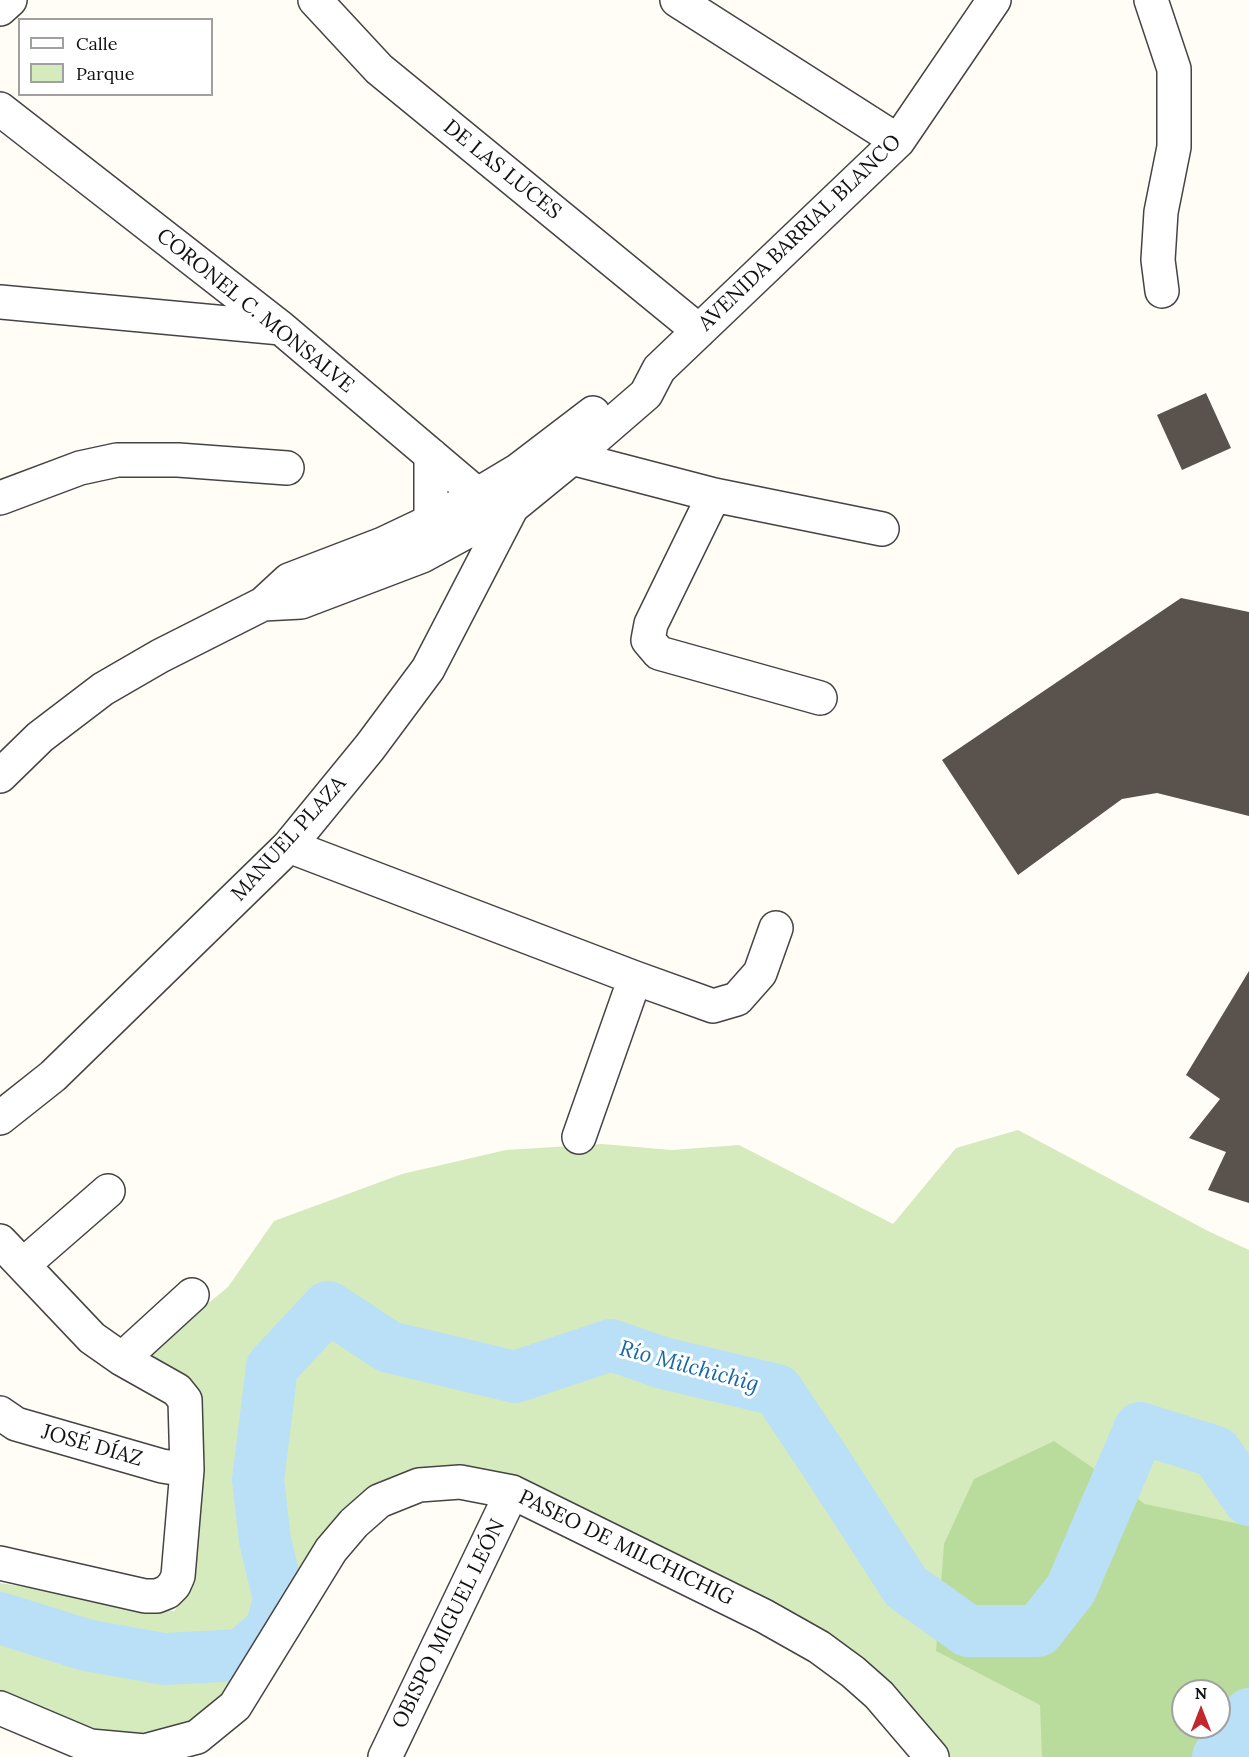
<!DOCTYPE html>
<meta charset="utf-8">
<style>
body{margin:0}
#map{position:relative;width:1249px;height:1757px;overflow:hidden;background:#fffdf5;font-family:Lora,serif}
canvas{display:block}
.legend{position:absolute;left:18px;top:18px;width:195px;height:78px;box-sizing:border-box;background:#fff;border:2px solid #a0a0a0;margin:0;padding:8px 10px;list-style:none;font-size:18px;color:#111}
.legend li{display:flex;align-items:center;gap:12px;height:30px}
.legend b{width:30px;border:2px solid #a0a0a0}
.north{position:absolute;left:1171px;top:1679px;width:60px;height:60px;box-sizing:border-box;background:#fff;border:2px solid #a0a0a0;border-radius:50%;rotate:0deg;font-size:16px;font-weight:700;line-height:24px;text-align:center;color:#111}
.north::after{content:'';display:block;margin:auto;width:21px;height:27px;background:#c4262e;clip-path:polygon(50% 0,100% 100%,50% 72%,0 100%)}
</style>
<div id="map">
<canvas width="1249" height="1757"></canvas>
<ul class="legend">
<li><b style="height:8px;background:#fff"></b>Calle</li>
<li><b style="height:16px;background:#d5ebbd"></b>Parque</li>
</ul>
<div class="north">N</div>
</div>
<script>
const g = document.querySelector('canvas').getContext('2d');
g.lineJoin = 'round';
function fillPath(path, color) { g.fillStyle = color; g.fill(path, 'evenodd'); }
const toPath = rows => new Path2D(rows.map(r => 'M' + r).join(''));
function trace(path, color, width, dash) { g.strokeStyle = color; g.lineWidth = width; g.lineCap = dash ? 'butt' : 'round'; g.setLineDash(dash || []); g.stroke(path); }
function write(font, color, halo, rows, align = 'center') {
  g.font = font + ' Lora,serif'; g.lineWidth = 6; g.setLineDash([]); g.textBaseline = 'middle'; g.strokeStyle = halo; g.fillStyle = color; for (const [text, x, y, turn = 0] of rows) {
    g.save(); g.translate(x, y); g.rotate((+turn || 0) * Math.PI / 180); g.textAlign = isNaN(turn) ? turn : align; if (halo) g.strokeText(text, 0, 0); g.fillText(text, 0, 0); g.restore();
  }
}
fillPath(toPath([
 [1018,1130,1208,1231,1249,1250,1249,1757,946,1757,856,1653,518,1478,366,1494,321,1536,226,1702,188,1728,142,1735,88,1734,0,1695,0,1583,174,1611,195,1583,190,1397,144,1356,228,1287,274,1221,402,1174,506,1150,602,1144,672,1150,739,1145,893,1224,956,1148],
 [1183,1691,1219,1691,1219,1727,1183,1727]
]), '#d5ebbd');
fillPath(toPath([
 [1054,1441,1145,1504,1249,1526,1249,1757,1042,1757,1040,1705,936,1651,944,1544,974,1479],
 [1183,1691,1219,1691,1219,1727,1183,1727]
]), '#b9dc9c');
trace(toPath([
 [0,1618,86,1645,164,1659,242,1655,271,1630,279,1599,265,1540,258,1480,272,1367,328,1307,389,1347,515,1377,611,1345,663,1363,777,1390,824,1460,906,1587,968,1631,1038,1631,1071,1589,1140,1428,1216,1452,1249,1500],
 [1218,1757,1249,1714]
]), '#b9e0f7', 52);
fillPath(toPath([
 [1206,393,1231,448,1182,470,1157,415],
 [1181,598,1249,612,1249,816,1157,793,1122,799,1018,875,942,760],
 [1249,971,1249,1203,1208,1190,1226,1152,1189,1138,1220,1099,1186,1075]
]), '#5a524d');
const minor = toPath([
 [315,0,379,69,699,331],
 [677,0,898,141],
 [1151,0,1174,69,1174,147,1161,212,1158,260,1162,291],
 [0,9,10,0],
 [0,109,281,328,478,495,512,507,428,669,370,747,289,846,53,1076,0,1118],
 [0,302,281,328],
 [431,455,431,521],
 [572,458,714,495,882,529],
 [714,495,651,624,648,640,659,653,820,698],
 [0,498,80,468,117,460,178,460,287,468],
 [263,604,301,602,422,556,512,507,572,458,646,394,659,369,898,141,994,0],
 [0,776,40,737,103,689,160,656,263,604,289,580,383,544,440,517,517,471,593,413],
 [289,846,635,978,713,1006,737,999,760,973,776,928],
 [579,1137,635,978],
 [0,1241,92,1338,122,1359,177,1390,185,1400,187,1470,178,1576,174,1585,167,1592,157,1596,145,1596,0,1563],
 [23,1265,108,1191],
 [122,1359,192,1295],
 [0,1413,16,1424,162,1466,187,1470],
 [0,1708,90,1746,145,1751,197,1737,235,1706,331,1550,354,1523,379,1501,419,1485,460,1482,512,1492,764,1616,819,1647,853,1672,879,1695,932,1757],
 [385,1757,512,1492]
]);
trace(minor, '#444', 36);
trace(minor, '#fff', 33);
write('21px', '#111', '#fff', [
 ["DE LAS LUCES",502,170,39],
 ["AVENIDA BARRIAL BLANCO",800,233,-44],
 ["CORONEL C. MONSALVE",255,311,39],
 ["MANUEL PLAZA",289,839,-48],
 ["JOSÉ DÍAZ",92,1446,16],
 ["PASEO DE MILCHICHIG",626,1548,26],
 ["OBISPO MIGUEL LEÓN",449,1624,-64]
]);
write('italic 22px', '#1768a6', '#fff', [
 ["Río Milchichig",689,1367,15]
]);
</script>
